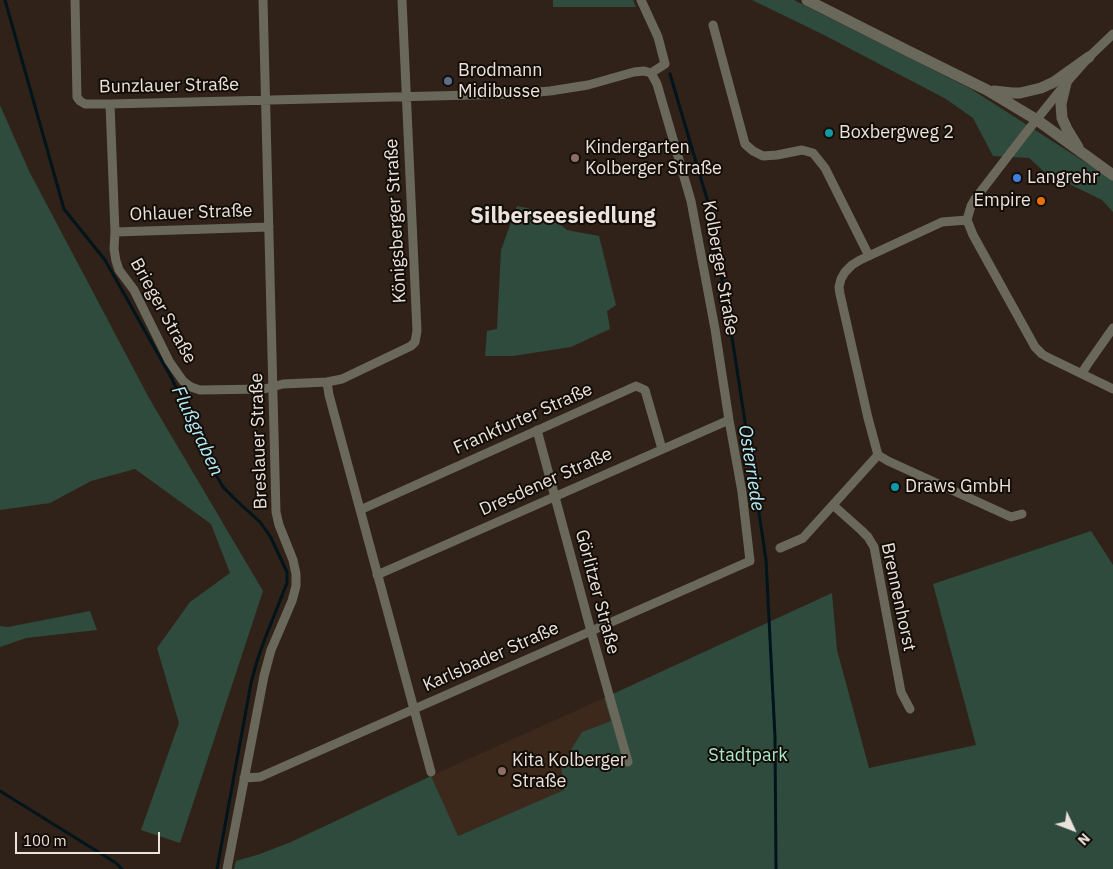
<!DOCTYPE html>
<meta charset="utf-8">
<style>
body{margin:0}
#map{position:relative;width:1113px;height:869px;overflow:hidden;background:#302218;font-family:"IBM Plex Sans",sans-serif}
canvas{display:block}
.north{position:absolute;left:1048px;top:804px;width:50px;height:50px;-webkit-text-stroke:4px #130d08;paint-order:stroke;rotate:133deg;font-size:14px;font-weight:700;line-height:20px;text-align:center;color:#ece2dc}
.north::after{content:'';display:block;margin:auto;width:18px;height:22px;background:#ece2dc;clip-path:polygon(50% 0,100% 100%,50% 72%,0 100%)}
.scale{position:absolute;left:15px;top:832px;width:145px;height:22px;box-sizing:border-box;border:2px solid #ece2dc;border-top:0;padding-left:6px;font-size:15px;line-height:18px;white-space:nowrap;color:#ece2dc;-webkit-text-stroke:4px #130d08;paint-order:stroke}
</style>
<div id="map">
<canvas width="1113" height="869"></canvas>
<div class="north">N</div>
<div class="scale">100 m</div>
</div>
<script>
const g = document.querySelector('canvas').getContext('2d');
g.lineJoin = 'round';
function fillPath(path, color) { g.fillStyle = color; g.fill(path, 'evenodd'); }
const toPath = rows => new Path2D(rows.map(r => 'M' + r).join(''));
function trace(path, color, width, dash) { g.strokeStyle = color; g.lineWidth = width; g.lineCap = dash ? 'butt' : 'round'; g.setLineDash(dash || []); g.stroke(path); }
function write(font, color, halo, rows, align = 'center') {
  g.font = font + ' "IBM Plex Sans",sans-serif'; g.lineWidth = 4; g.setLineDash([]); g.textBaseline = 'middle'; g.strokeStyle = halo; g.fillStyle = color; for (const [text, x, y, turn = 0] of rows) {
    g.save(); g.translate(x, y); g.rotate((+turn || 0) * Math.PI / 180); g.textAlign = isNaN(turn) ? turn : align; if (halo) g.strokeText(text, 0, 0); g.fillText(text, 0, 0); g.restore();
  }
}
fillPath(toPath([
 [604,698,611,721,582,732,561,765,565,790,457,836,431,776]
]), '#3d291b');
fillPath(toPath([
 [553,0,633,0,636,7,553,7],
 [752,0,794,0,971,89,1113,180,1113,212,1102,200,1067,183,1062,188,1029,158,993,156,973,118,946,99,824,35],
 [0,105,29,171,149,398,263,591,180,843,141,830,179,723,157,648,190,602,230,573,211,524,135,469,91,481,50,503,0,510],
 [517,206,545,212,567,230,599,236,616,305,607,311,610,329,571,347,513,356,485,356,487,331,497,329,501,250],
 [1091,531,1113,565,1113,869,234,869,236,861,260,854,291,842,431,776,458,836,564,790,561,765,582,732,611,721,604,698,832,593,837,650,869,768,976,745,933,584],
 [90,611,97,630,26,638,0,647,0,626,8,627]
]), '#2f4b3e');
trace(toPath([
 [5,0,64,209,105,260,171,377,203,443,211,466,223,487,238,502,260,522,270,536,287,572,287,583,264,641,257,661,251,683,217,869],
 [670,74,707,199,730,324,764,546,766,560,775,737,776,869],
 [0,791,116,863,122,869]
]), '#00151b', 3);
trace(toPath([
 [75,0,77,97,80,101,85,104,110,104,513,94,550,91,588,85,634,72,644,71,651,73,657,84,691,201,715,329,729,420,742,492,750,561,260,777,244,778],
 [641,0,658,37,665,64,651,73],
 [713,25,745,144,753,151,763,156,777,155,802,150,813,153,825,168,869,256],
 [1113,34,1089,57,1066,83,1025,134,975,199,971,206,967,220,973,235,1035,347,1042,354,1047,357,1113,389],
 [110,104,115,232,114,249,116,261,119,270,134,290,169,361,183,381,191,387,200,390,264,389,283,384,327,382,342,379,411,346,415,342,417,331,402,0],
 [967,220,942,222,860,260,852,265,845,272,841,279,839,287,840,294,868,418,878,455,888,461,1011,517,1022,514],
 [115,232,269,227],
 [1082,373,1087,365,1113,328],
 [327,382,329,395,431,772],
 [537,430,591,631,628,762],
 [833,505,861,530,868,537,874,547,901,692,910,709],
 [360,510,636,386,645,390,662,449],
 [780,548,803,538,878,455],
 [377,575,729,420],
 [227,869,264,676,271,650,292,601,296,586,296,574,293,560,279,525,276,512,263,0]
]), '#6a685b', 9);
trace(toPath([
 [807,0,908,51,987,90,1037,120,1113,175],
 [1066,83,1061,104,1062,118,1067,129,1078,147],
 [994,91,1012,93,1020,93,1041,88,1054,82,1089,57]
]), '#6a685b', 11);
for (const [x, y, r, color] of [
 [448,81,5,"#5c6f8a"],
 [829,133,5,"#0f9aa8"],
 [575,158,5,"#8d6e63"],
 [1017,178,5,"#3f7fe0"],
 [1041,201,5,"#e8710a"],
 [895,487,5,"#0f9aa8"],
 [502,771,5,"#8d6e63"]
]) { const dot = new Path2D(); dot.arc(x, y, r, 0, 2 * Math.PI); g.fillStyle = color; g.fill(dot); trace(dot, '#130d08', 2); }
write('18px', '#ece2dc', '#130d08', [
 ["Brodmann",458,71],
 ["Midibusse",458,92],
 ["Boxbergweg 2",839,133],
 ["Kindergarten",585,148],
 ["Kolberger Straße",585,169],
 ["Langrehr",1027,178],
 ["Empire",1031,201,"right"],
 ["Draws GmbH",905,487],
 ["Kita Kolberger",512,761],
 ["Straße",512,782]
], 'left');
write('18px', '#ece2dc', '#130d08', [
 ["Bunzlauer Straße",169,86,-1],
 ["Ohlauer Straße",191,213,-2],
 ["Königsberger Straße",396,221,-93],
 ["Kolberger Straße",720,268,80],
 ["Brieger Straße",163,311,61],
 ["Frankfurter Straße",523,419,-24],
 ["Breslauer Straße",259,441,-92],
 ["Dresdener Straße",546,482,-24],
 ["Görlitzer Straße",597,592,75],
 ["Brennenhorst",898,597,78],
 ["Karlsbader Straße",491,657,-24]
]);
write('18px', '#aae9cb', '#130d08', [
 ["Stadtpark",748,756]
]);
write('italic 19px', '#b2ecf9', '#130d08', [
 ["Flußgraben",197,431,65],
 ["Osterriede",751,468,81]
]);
write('bold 22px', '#ece2dc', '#130d08', [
 ["Silberseesiedlung",563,217]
]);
</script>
